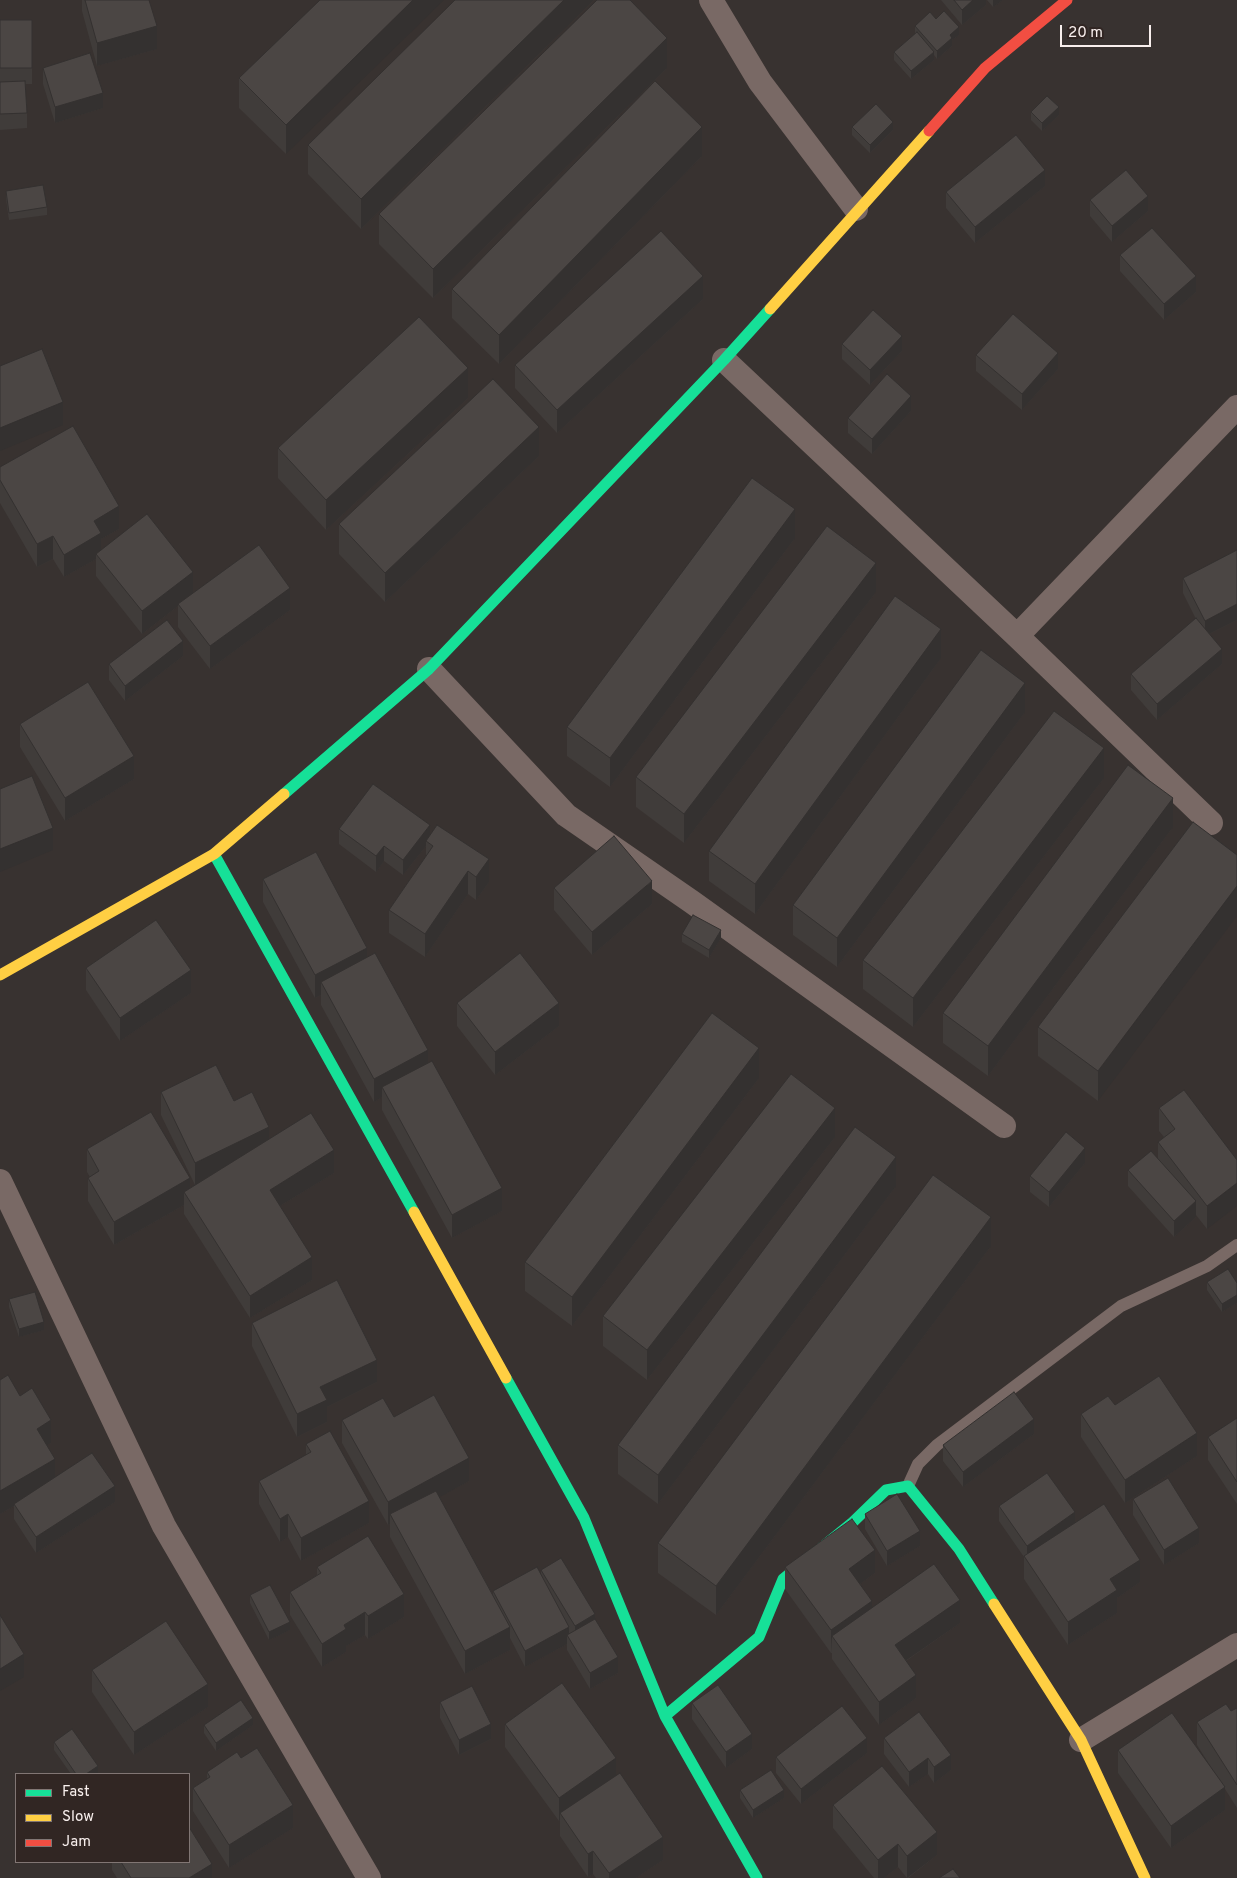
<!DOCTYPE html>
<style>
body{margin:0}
#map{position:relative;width:1237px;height:1878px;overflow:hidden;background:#383230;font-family:Overpass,sans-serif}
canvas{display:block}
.legend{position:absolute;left:15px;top:1773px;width:175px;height:90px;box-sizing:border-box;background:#312623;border:1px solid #817674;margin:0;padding:6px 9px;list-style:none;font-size:15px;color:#f8efed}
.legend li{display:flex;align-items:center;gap:10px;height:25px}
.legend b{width:25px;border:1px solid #817674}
.scale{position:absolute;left:1060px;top:25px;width:91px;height:22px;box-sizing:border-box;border:2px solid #f8efed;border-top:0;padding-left:6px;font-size:15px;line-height:18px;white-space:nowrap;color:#f8efed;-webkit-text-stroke:4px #312623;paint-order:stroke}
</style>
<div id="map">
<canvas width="1237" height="1878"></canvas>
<ul class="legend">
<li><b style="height:6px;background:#16e098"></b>Fast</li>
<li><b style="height:6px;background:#ffcf43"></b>Slow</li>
<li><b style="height:6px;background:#f24e42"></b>Jam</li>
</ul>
<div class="scale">20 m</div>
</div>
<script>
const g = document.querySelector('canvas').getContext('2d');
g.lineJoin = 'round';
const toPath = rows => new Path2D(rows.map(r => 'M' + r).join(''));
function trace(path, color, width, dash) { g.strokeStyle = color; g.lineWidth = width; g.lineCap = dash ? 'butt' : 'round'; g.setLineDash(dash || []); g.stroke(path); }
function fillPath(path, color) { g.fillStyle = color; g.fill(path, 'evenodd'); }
trace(toPath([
 [908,1486,918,1464,937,1445,1121,1306,1207,1266,1237,1245]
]), '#796965', 12);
trace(toPath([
 [711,0,760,82,856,209],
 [724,360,1017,636,1211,823],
 [1017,636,1237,407],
 [429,669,566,815,692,902,1004,1126],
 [0,1181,164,1526,369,1878],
 [1081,1740,1237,1645]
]), '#796965', 24);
trace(toPath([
 [284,794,429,669,724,360,770,309],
 [214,854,414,1212],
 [506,1378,584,1518,665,1716,757,1878],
 [665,1716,759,1637,783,1579,853,1522,886,1490,908,1486,959,1549,994,1604]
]), '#16e098', 11);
trace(toPath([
 [770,309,929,131],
 [0,975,214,854,284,794],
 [414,1212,506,1378],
 [994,1604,1081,1740,1145,1878]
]), '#ffcf43', 11);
trace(toPath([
 [929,131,985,68,1067,0]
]), '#f24e42', 11);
fillPath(toPath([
 [82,0,149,0,157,49,97,66,82,11],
 [320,0,286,154,239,108,239,78],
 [455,0,594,0,361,229,308,174,308,145],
 [941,0,986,0,986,5,962,25],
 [987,0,1003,0,993,7],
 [936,19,959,35,952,40,952,46,937,59,934,55,934,60,911,79,894,60,894,52,915,34,915,26],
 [0,20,32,20,32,84,25,84,27,113,27,128,0,130],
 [43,68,103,108,55,123,43,84],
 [667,68,433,298,379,244,379,214],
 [1031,112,1059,115,1042,131,1031,120],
 [852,127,893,130,870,153,852,135],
 [702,156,499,364,452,318,452,289],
 [1045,186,975,243,946,208,946,192],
 [6,191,47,207,47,215,9,220,6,199],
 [1090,200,1148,211,1112,242,1090,216],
 [1120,255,1196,292,1164,320,1120,271],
 [703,299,557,433,515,388,515,365],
 [842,344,902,351,870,385,842,359],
 [976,355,1058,369,1022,410,976,371],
 [468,398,326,530,278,478,278,448],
 [911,411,872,454,848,433,848,418],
 [539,456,385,602,339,554,339,524],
 [0,467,119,529,101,539,101,550,193,593,290,610,210,669,178,627,178,606,142,634,96,576,96,559,64,577,53,559,37,567,0,503],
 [795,538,610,787,567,756,567,727],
 [1237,550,1237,620,1209,634,1222,664,1157,720,1131,690,1131,674,1196,619,1183,593,1183,578],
 [876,592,684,843,636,807,636,777],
 [183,656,125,701,109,680,109,664],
 [941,658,755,914,709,881,709,851],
 [1025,712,837,967,793,935,793,905],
 [20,724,134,779,65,821,20,747],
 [1104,778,913,1027,863,989,863,960],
 [1193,822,1098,1101,1038,1056,1038,1027],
 [1173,827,988,1076,943,1043,943,1013],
 [339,829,430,835,489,882,476,900,468,894,425,957,389,933,389,910,426,856,426,846,403,875,384,861,376,872,339,844],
 [263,879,367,958,428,1063,502,1211,452,1238,382,1110,382,1097,374,1102,321,1005,321,995,315,998,263,902],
 [554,888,652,904,592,955,554,910],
 [682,934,721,938,709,958,682,942],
 [86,968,191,993,120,1041,86,990],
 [457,1003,559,1026,495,1075,457,1026],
 [759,1078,572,1326,525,1291,525,1262],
 [161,1092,234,1101,269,1139,334,1173,280,1206,312,1280,250,1318,184,1214,184,1205,114,1245,88,1201,88,1178,90,1177,87,1172,87,1149,190,1188,195,1185,161,1115],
 [1159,1108,1237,1160,1207,1229,1196,1215,1196,1217,1174,1237,1128,1186,1128,1170,1158,1159,1158,1142,1164,1137,1159,1131],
 [835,1137,647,1380,603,1346,603,1316],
 [1085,1163,1049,1207,1030,1192,1030,1176],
 [896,1186,658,1504,618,1474,618,1445],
 [991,1246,716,1615,658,1573,658,1543],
 [1207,1282,1237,1283,1237,1303,1222,1312,1207,1290],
 [9,1299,44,1330,19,1337,9,1307],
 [252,1323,377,1382,327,1407,327,1422,297,1437,252,1346],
 [20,1396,51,1443,47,1445,55,1477,115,1502,36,1553,14,1519,14,1506,0,1514],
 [1115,1405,1197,1456,1125,1503,1081,1437,1081,1414],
 [394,1417,469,1481,439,1497,493,1595,493,1591,541,1575,541,1570,595,1619,618,1673,590,1689,567,1650,567,1644,525,1667,510,1638,510,1650,465,1674,390,1537,390,1524,388,1525,342,1443,342,1420],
 [1237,1418,1237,1504,1208,1460,1208,1437],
 [1034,1434,963,1487,943,1461,943,1445],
 [306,1444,369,1523,301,1561,288,1537,280,1542,259,1504,259,1481,306,1455],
 [1133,1499,1199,1543,1164,1565,1133,1515],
 [999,1506,1075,1523,1140,1582,1117,1598,1117,1613,1068,1645,1024,1579,1024,1557,999,1521],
 [865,1514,920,1546,887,1566,865,1529],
 [317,1567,404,1617,368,1639,365,1635,346,1646,346,1652,322,1667,290,1615,290,1592,317,1575],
 [785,1567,875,1573,860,1584,872,1608,960,1623,906,1661,916,1698,879,1725,832,1659,832,1653,831,1653,785,1589],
 [250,1595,290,1630,269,1640,250,1603],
 [92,1670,208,1707,134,1755,92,1692],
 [440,1702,491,1739,459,1755,440,1718],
 [692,1703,752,1749,726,1768,692,1719],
 [1237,1708,1237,1808,1225,1789,1225,1810,1171,1848,1118,1773,1118,1750,1216,1775,1197,1745,1197,1722,1231,1711],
 [919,1712,951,1770,934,1783,928,1774,909,1787,884,1754,884,1738],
 [505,1724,616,1776,663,1860,636,1878,596,1878,593,1874,588,1877,560,1836,560,1820,559,1821,505,1747],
 [204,1725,253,1725,216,1751,204,1733],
 [54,1742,98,1774,71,1774,54,1750],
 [867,1753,801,1804,776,1773,776,1757],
 [241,1758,293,1828,229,1868,193,1811,193,1788,207,1779,207,1772],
 [740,1790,784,1798,753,1818,740,1798],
 [833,1805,937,1855,908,1878,907,1878,898,1867,884,1878,874,1878,833,1828],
 [112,1862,189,1862,212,1878,117,1878,112,1870]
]), '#403c3a');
fillPath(toPath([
 [413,0,444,0,286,154,286,125],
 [564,0,594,0,361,229,361,199],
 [973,0,986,0,986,5,962,25,962,10],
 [993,0,1003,0,993,7],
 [157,26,157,49,97,66,97,43],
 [959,27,959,35,952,40,952,46,937,59,937,51,950,35],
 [667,38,667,68,433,298,433,269],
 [934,52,934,60,911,79,911,71],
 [103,93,103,108,55,123,55,107],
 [1059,107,1059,115,1042,131,1042,123],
 [893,122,893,130,870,153,870,145],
 [702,127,702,156,499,364,499,335],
 [1045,170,1045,186,975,243,975,227],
 [1148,196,1148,211,1112,242,1112,226],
 [703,276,703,299,557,433,557,410],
 [1196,276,1196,292,1164,320,1164,304],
 [902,336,902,351,870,385,870,370],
 [1058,353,1058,369,1022,410,1022,394],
 [468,368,468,398,326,530,326,500],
 [911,396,911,411,872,454,872,439],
 [63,402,63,425,0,451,0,428],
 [539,427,539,456,385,602,385,573],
 [119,506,119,529,101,539,101,556,96,554,96,559,64,577,64,555,94,521],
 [795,509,795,538,610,787,610,758],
 [53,536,53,559,37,567,37,544],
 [876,563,876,592,684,843,684,814],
 [193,572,193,595,178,604,178,606,142,634,142,611],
 [290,588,290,610,210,669,210,646],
 [1237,604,1237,620,1205,636,1205,621],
 [941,629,941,658,755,914,755,884],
 [183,641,183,656,125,701,125,686],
 [1222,649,1222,664,1157,720,1157,704],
 [1025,683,1025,712,837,967,837,938],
 [1104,748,1104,778,913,1027,913,998],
 [134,756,134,779,65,821,65,798],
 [1173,798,1173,827,988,1076,988,1046],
 [430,825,430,841,426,841,426,846,403,875,403,860],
 [53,828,53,850,0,872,0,849],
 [384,846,384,861,376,872,376,856],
 [489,859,489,882,476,900,476,877],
 [468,871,468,894,425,957,425,934],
 [652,881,652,904,592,955,592,932],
 [1237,886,1237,916,1098,1101,1098,1071],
 [721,930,721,938,709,958,709,950],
 [367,948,367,971,321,982,321,995,315,998,315,975],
 [191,970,191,993,120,1041,120,1018],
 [559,1003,559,1026,495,1075,495,1052],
 [759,1048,759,1078,572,1326,572,1297],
 [428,1050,428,1073,382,1087,382,1097,374,1102,374,1079],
 [835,1108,835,1137,647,1380,647,1350],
 [269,1127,269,1150,195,1185,195,1163],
 [1085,1148,1085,1163,1049,1207,1049,1192],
 [334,1150,334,1173,270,1212,270,1190],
 [896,1157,896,1186,658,1504,658,1475],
 [190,1178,190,1201,184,1192,184,1205,114,1245,114,1222],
 [1237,1183,1237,1206,1207,1229,1207,1206],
 [502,1188,502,1211,452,1238,452,1215],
 [1196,1201,1196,1217,1174,1237,1174,1221],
 [991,1217,991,1246,716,1615,716,1586],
 [312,1257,312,1280,250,1318,250,1296],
 [1237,1295,1237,1303,1222,1312,1222,1304],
 [44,1322,44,1330,19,1337,19,1329],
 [377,1360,377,1382,327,1407,327,1422,297,1437,297,1414,320,1387],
 [1034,1419,1034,1434,963,1487,963,1472],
 [51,1420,51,1443,37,1451,37,1429],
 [1197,1433,1197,1456,1125,1503,1125,1480],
 [469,1458,469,1481,394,1522,390,1514,390,1524,388,1525,388,1502],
 [55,1459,55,1482,14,1504,14,1506,0,1514,0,1491],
 [115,1486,115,1502,36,1553,36,1537],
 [369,1501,369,1523,301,1561,301,1538],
 [1075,1512,1075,1528,1027,1562,1027,1546],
 [288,1514,288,1537,280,1542,280,1519],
 [1199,1528,1199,1543,1164,1565,1164,1550],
 [920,1531,920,1546,887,1566,887,1551],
 [875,1550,875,1573,849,1592,849,1569],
 [1140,1560,1140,1582,1117,1598,1117,1613,1068,1645,1068,1622,1110,1579],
 [404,1594,404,1617,368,1639,368,1616],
 [960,1600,960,1623,895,1668,895,1645],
 [872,1601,872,1623,832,1636,831,1653,831,1630],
 [365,1612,365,1635,346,1646,346,1652,322,1667,322,1644,344,1625],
 [595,1614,595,1630,575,1642,575,1626],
 [290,1622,290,1630,269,1640,269,1632],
 [510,1627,510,1650,465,1674,465,1651],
 [569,1627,569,1638,567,1635,567,1644,525,1667,525,1651],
 [24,1654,24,1677,0,1691,0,1669],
 [618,1657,618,1673,590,1689,590,1673],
 [916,1675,916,1698,879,1725,879,1702],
 [208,1684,208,1707,134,1755,134,1732],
 [253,1718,253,1725,216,1751,216,1743],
 [491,1724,491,1739,459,1755,459,1740],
 [752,1734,752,1749,726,1768,726,1752],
 [867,1738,867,1753,801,1804,801,1789],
 [951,1755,951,1770,934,1783,934,1767],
 [616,1758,616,1780,560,1813,560,1820,559,1821,559,1798],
 [928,1758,928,1774,909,1787,909,1772],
 [98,1766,98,1774,86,1774],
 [1225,1787,1225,1810,1171,1848,1171,1826],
 [784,1790,784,1798,753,1818,753,1810],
 [293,1805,293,1828,229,1868,229,1845],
 [937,1832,937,1855,907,1878,907,1856],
 [663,1837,663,1860,636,1878,609,1878,609,1873],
 [898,1844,898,1867,884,1878,878,1878,878,1860],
 [593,1851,593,1874,588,1877,588,1854],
 [212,1864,212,1878,189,1878]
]), '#343130');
const building = toPath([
 [85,0,149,0,157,26,97,43,85,0],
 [320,0,413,0,286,125,239,78,320,0],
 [455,0,564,0,361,199,308,145,455,0],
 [597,0,630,0,667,38,433,269,379,214,597,0],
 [954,0,973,0,962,10,954,0],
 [944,11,959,27,950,35,952,38,937,51,915,26,930,12,936,19,944,11],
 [0,20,32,20,32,68,0,68,0,20],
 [917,32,934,52,911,71,894,52,917,32],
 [90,53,103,93,55,107,43,68,90,53],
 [25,81,27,113,0,114,0,82,25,81],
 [655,81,702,127,499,335,452,289,655,81],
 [1047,96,1059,107,1042,123,1031,112,1047,96],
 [876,104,893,122,870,145,852,127,876,104],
 [1016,135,1045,170,975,227,946,192,1016,135],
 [1126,170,1148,196,1112,226,1090,200,1126,170],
 [43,185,47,207,9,213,6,191,43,185],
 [1152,228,1196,276,1164,304,1120,255,1152,228],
 [661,231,703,276,557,410,515,365,661,231],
 [873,310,902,336,870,370,842,344,873,310],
 [1013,314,1058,353,1022,394,976,355,1013,314],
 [419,317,468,368,326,500,278,448,419,317],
 [42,349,63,402,0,428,0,366,42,349],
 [887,374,911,396,872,439,848,418,887,374],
 [493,379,539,427,385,573,339,524,493,379],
 [73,426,119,506,94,521,101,533,64,555,53,536,37,544,0,480,0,467,73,426],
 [752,478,795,509,610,758,567,727,752,478],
 [147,514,193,572,142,611,96,554,147,514],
 [827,526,876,563,684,814,636,777,827,526],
 [259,545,290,588,210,646,178,604,259,545],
 [1237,550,1237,604,1205,621,1183,578,1237,550],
 [895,596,941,629,755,884,709,851,895,596],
 [1196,618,1222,649,1157,704,1131,674,1196,618],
 [167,620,183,641,125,686,109,664,167,620],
 [981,650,1025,683,837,938,793,905,981,650],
 [88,682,134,756,65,798,20,724,88,682],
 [1054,711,1104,748,913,998,863,960,1054,711],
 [1128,765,1173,798,988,1046,943,1013,1128,765],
 [32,776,53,828,0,849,0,789,32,776],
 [373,784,430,825,403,860,384,846,376,856,339,829,373,784],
 [1193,822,1237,855,1237,886,1098,1071,1038,1027,1193,822],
 [437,825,489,859,476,877,468,871,425,934,389,910,433,846,426,841,437,825],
 [614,836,652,881,592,932,554,888,614,836],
 [316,852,367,948,315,975,263,879,316,852],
 [693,915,721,930,709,950,682,934,693,915],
 [156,920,191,970,120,1018,86,968,156,920],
 [375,953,428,1050,374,1079,321,982,375,953],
 [520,953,559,1003,495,1052,457,1003,520,953],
 [712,1013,759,1048,572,1297,525,1262,712,1013],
 [432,1061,502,1188,452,1215,382,1087,432,1061],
 [216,1065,234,1101,252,1092,269,1127,195,1163,161,1092,216,1065],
 [791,1074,835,1108,647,1350,603,1316,791,1074],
 [1184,1090,1237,1160,1237,1183,1207,1206,1158,1142,1175,1129,1159,1108,1184,1090],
 [151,1112,190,1178,114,1222,88,1178,99,1171,87,1149,151,1112],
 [311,1113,334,1150,270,1190,312,1257,250,1296,184,1192,311,1113],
 [855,1127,896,1157,658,1475,618,1445,855,1127],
 [1066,1132,1085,1148,1049,1192,1030,1176,1066,1132],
 [1151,1151,1196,1201,1174,1221,1128,1170,1151,1151],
 [933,1175,991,1217,716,1586,658,1543,933,1175],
 [1228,1269,1237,1283,1237,1295,1222,1304,1207,1282,1228,1269],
 [337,1280,377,1360,320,1387,327,1400,297,1414,252,1323,337,1280],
 [35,1292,44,1322,19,1329,9,1299,35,1292],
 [8,1375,20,1396,32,1388,51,1420,37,1429,55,1459,0,1491,0,1380,8,1375],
 [1159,1376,1197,1433,1125,1480,1081,1414,1108,1396,1115,1405,1159,1376],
 [1014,1392,1034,1419,963,1472,943,1445,1014,1392],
 [434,1395,469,1458,388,1502,342,1420,383,1398,394,1417,434,1395],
 [1237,1418,1237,1482,1208,1437,1237,1418],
 [330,1431,369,1501,301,1538,288,1514,280,1519,259,1481,311,1452,306,1444,330,1431],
 [92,1453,115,1486,36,1537,14,1504,92,1453],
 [1047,1473,1075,1512,1027,1546,999,1506,1047,1473],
 [1168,1478,1199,1528,1164,1550,1133,1499,1168,1478],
 [436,1491,510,1627,465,1651,390,1514,436,1491],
 [897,1494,920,1531,887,1551,865,1514,897,1494],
 [1104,1504,1140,1560,1110,1579,1117,1590,1068,1622,1024,1556,1104,1504],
 [852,1519,875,1550,849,1569,872,1601,831,1630,785,1567,852,1519],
 [368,1536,404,1594,368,1616,365,1612,344,1625,346,1629,322,1644,290,1592,321,1573,317,1567,368,1536],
 [561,1558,595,1614,575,1626,541,1570,561,1558],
 [934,1564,960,1600,895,1645,916,1675,879,1702,832,1636,934,1564],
 [537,1567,569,1627,525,1651,493,1591,537,1567],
 [270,1585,290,1622,269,1632,250,1595,270,1585],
 [0,1615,24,1654,0,1669,0,1615],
 [595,1619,618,1657,590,1673,567,1635,595,1619],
 [166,1621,208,1684,134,1732,92,1670,166,1621],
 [562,1683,616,1758,559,1798,505,1724,562,1683],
 [718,1685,752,1734,726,1752,692,1703,718,1685],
 [472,1686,491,1724,459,1740,440,1702,472,1686],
 [241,1700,253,1718,216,1743,204,1725,241,1700],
 [1226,1704,1231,1711,1237,1708,1237,1785,1197,1722,1226,1704],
 [842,1706,867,1738,801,1789,776,1757,842,1706],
 [919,1712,951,1755,934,1767,928,1758,909,1772,884,1738,919,1712],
 [1172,1713,1225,1787,1171,1826,1118,1750,1172,1713],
 [72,1729,98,1766,86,1774,76,1774,54,1742,72,1729],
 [257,1748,293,1805,229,1845,193,1788,210,1777,207,1772,237,1752,241,1758,257,1748],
 [882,1766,937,1832,907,1856,898,1844,878,1860,833,1805,882,1766],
 [771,1770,784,1790,753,1810,740,1790,771,1770],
 [620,1773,663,1837,609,1873,593,1851,588,1854,560,1813,620,1773],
 [189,1827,212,1864,189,1878,131,1878,121,1862,189,1862,189,1827],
 [953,1869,960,1878,939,1878,953,1869]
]);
fillPath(building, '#4b4644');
trace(building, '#343130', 1);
</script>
